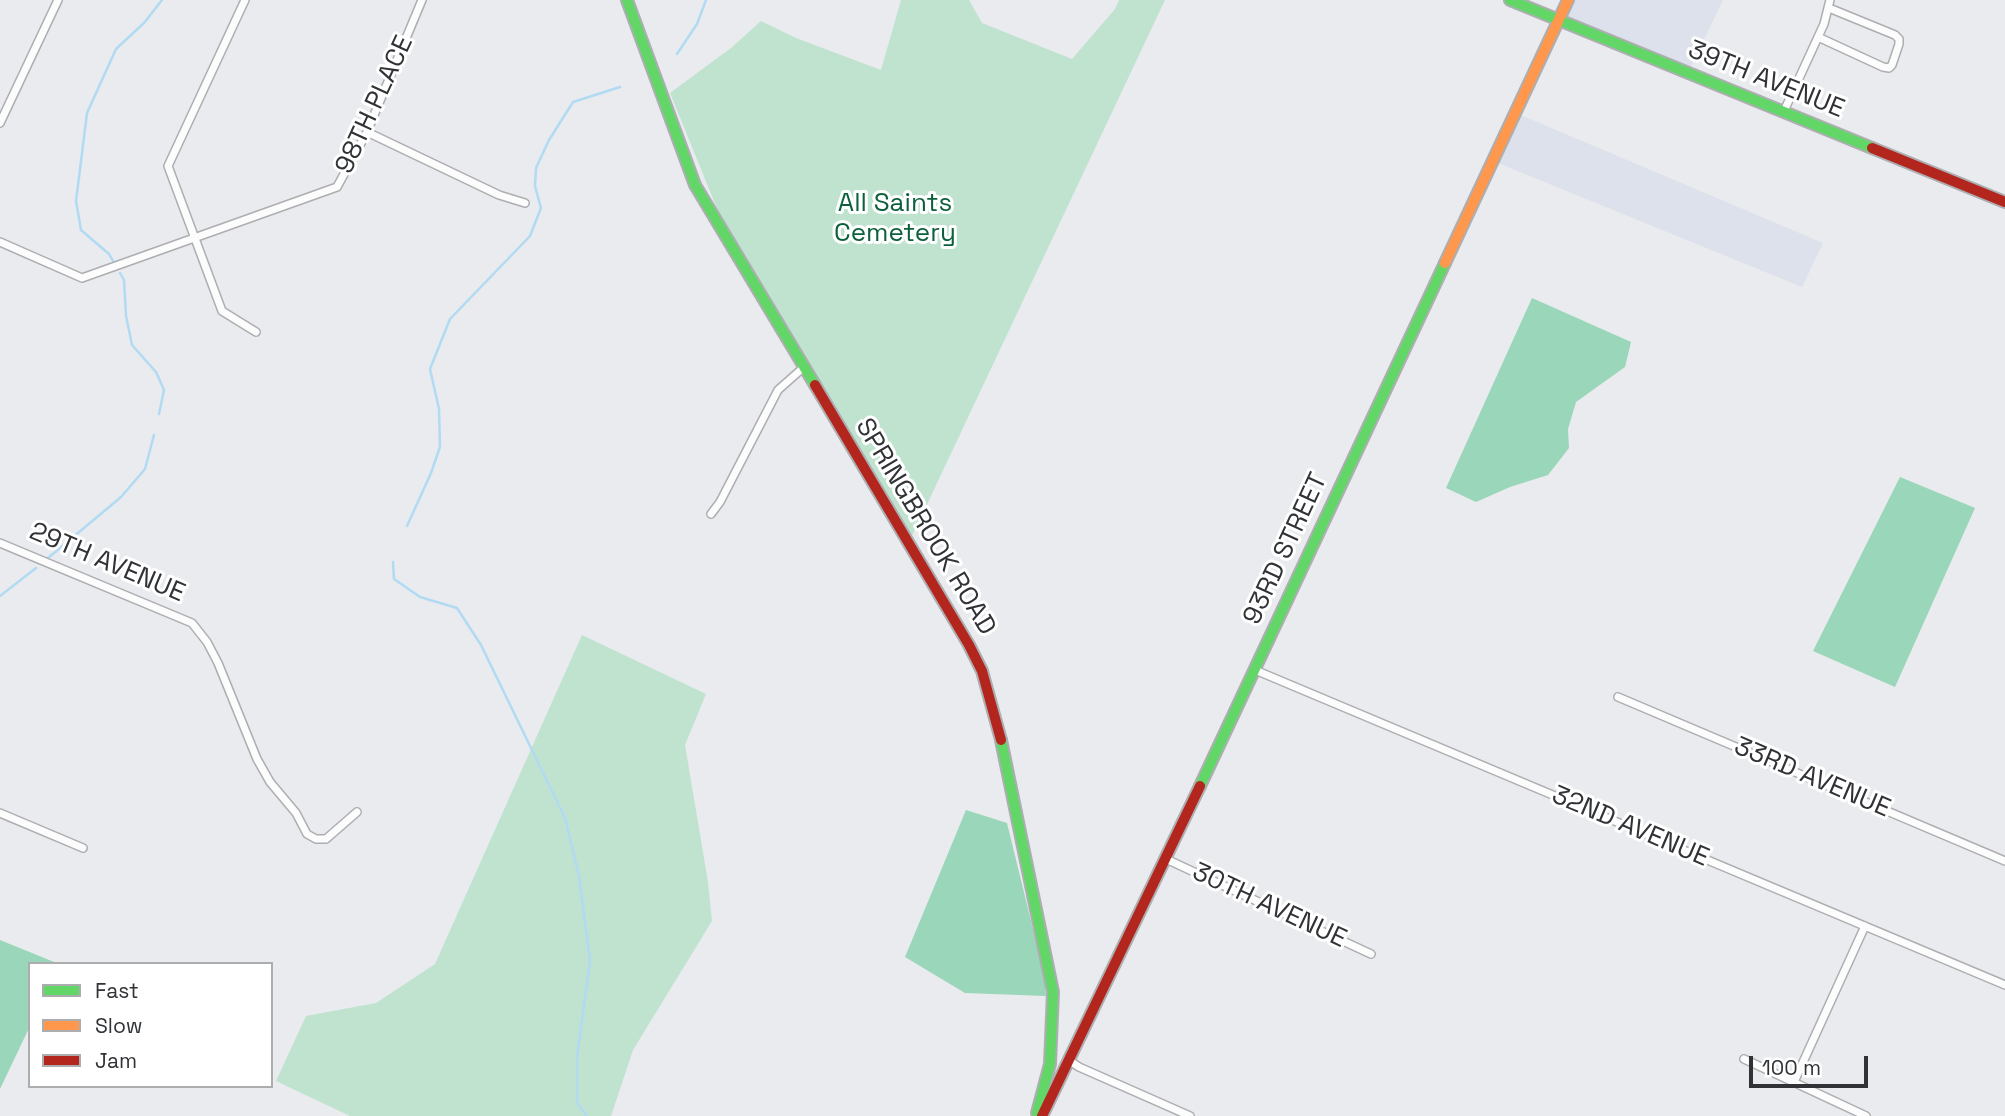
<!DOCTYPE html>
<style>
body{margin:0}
#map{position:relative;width:2005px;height:1116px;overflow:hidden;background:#e9ebee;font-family:"Space Grotesk",sans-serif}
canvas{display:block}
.legend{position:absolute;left:28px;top:962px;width:245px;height:126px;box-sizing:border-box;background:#fff;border:2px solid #acadae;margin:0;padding:9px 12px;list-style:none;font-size:21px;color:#303235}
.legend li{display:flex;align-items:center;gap:14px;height:35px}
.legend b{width:35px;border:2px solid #acadae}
.scale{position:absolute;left:1749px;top:1056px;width:119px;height:32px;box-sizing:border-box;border:4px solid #303235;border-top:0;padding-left:9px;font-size:21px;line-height:24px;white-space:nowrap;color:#303235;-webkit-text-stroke:5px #fff;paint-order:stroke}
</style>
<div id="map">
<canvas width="2005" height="1116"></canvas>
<ul class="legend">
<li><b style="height:9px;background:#63d668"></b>Fast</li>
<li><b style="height:9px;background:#ff974d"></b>Slow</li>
<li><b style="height:9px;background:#b3261e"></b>Jam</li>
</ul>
<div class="scale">100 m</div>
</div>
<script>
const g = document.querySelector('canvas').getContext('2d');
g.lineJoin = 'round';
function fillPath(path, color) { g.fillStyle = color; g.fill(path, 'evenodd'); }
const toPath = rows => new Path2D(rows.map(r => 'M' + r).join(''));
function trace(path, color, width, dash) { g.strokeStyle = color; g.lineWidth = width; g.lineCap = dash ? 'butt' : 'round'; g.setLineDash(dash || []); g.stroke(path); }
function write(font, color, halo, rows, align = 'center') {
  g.font = font + ' "Space Grotesk",sans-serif'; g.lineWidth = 6; g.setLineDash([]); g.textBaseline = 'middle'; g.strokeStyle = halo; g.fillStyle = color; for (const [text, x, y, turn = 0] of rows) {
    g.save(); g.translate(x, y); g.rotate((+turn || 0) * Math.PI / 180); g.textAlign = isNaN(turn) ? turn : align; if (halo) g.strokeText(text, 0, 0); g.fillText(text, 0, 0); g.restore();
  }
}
fillPath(toPath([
 [1568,0,1723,0,1688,73,1559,20],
 [1516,113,1823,243,1802,287,1493,161]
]), '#dce1eb');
fillPath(toPath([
 [901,0,969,0,982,23,1072,59,1115,9,1119,0,1165,0,912,536,718,211,670,93,731,48,761,21,796,38,881,70],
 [582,635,706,694,685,745,708,882,712,921,633,1050,611,1116,350,1116,276,1081,306,1016,376,1003,435,964]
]), '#c0e3d0');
fillPath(toPath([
 [1532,298,1631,342,1625,367,1576,402,1568,429,1569,448,1548,475,1510,487,1476,502,1446,488],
 [1900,477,1975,508,1895,687,1813,651],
 [966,810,1007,823,1044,974,1046,996,965,993,905,957],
 [0,940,59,964,30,964,30,1026,0,1089]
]), '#9ad6b9');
trace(toPath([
 [677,54,697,24,706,0],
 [113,261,109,254,81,230,76,201,87,113,116,49,144,23,162,0],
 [120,273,124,280,126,316,132,345,156,372,164,390,159,414],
 [407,526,431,473,440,447,439,409,430,369,450,319,530,236,541,208,535,186,536,168,549,140,573,102,620,87],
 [48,558,121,497,145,469,154,435],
 [393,562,394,579,420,597,457,608,481,645,565,818,579,876,590,961,577,1057,577,1103,587,1116],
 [0,596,36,568]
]), '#b1daf3', 2.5);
const street = toPath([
 [245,0,168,166,222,311,256,332],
 [1818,37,1883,67,1889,68,1892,65,1899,44,1899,39,1895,35,1829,8],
 [1784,111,1824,24,1830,0],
 [0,123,58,0],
 [367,132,499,195,525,203],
 [0,242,82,278,337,187,367,132,422,0],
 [711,514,720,502,778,390,804,367],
 [0,543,192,623,207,642,218,663,257,759,270,782,296,813,307,834,316,839,326,839,357,812],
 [1255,670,2005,985],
 [1618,697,2005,861],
 [0,813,83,848],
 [1166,859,1371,954],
 [1744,1059,1866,1116],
 [1070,1061,1079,1067,1190,1116],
 [1794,1082,1865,926]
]);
const fast = toPath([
 [627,0,695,185,815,385],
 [1510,0,1872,148],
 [1001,740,1053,992,1050,1064,1037,1113],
 [1200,786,1445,263]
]);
const slow = toPath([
 [1445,263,1568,0]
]);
const jam = toPath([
 [1872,148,2005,202],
 [815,385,969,645,982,671,1001,740],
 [1042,1116,1200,786]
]);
trace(street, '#adaeb1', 10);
trace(fast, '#adaeb1', 14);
trace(slow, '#adaeb1', 14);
trace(jam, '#adaeb1', 14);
trace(street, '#fcfcfc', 7);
trace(fast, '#63d668', 10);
trace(slow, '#ff974d', 10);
trace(jam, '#b3261e', 10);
write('26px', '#303235', '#fff', [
 ["39TH AVENUE",1766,80,22],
 ["98TH PLACE",375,105,-65],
 ["SPRINGBROOK ROAD",925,527,59],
 ["93RD STREET",1286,549,-65],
 ["29TH AVENUE",107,563,23],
 ["33RD AVENUE",1812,778,23],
 ["32ND AVENUE",1630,827,23],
 ["30TH AVENUE",1269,906,25]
]);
write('26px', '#0d603c', '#fff', [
 ["All Saints",895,204],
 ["Cemetery",895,234]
]);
</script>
